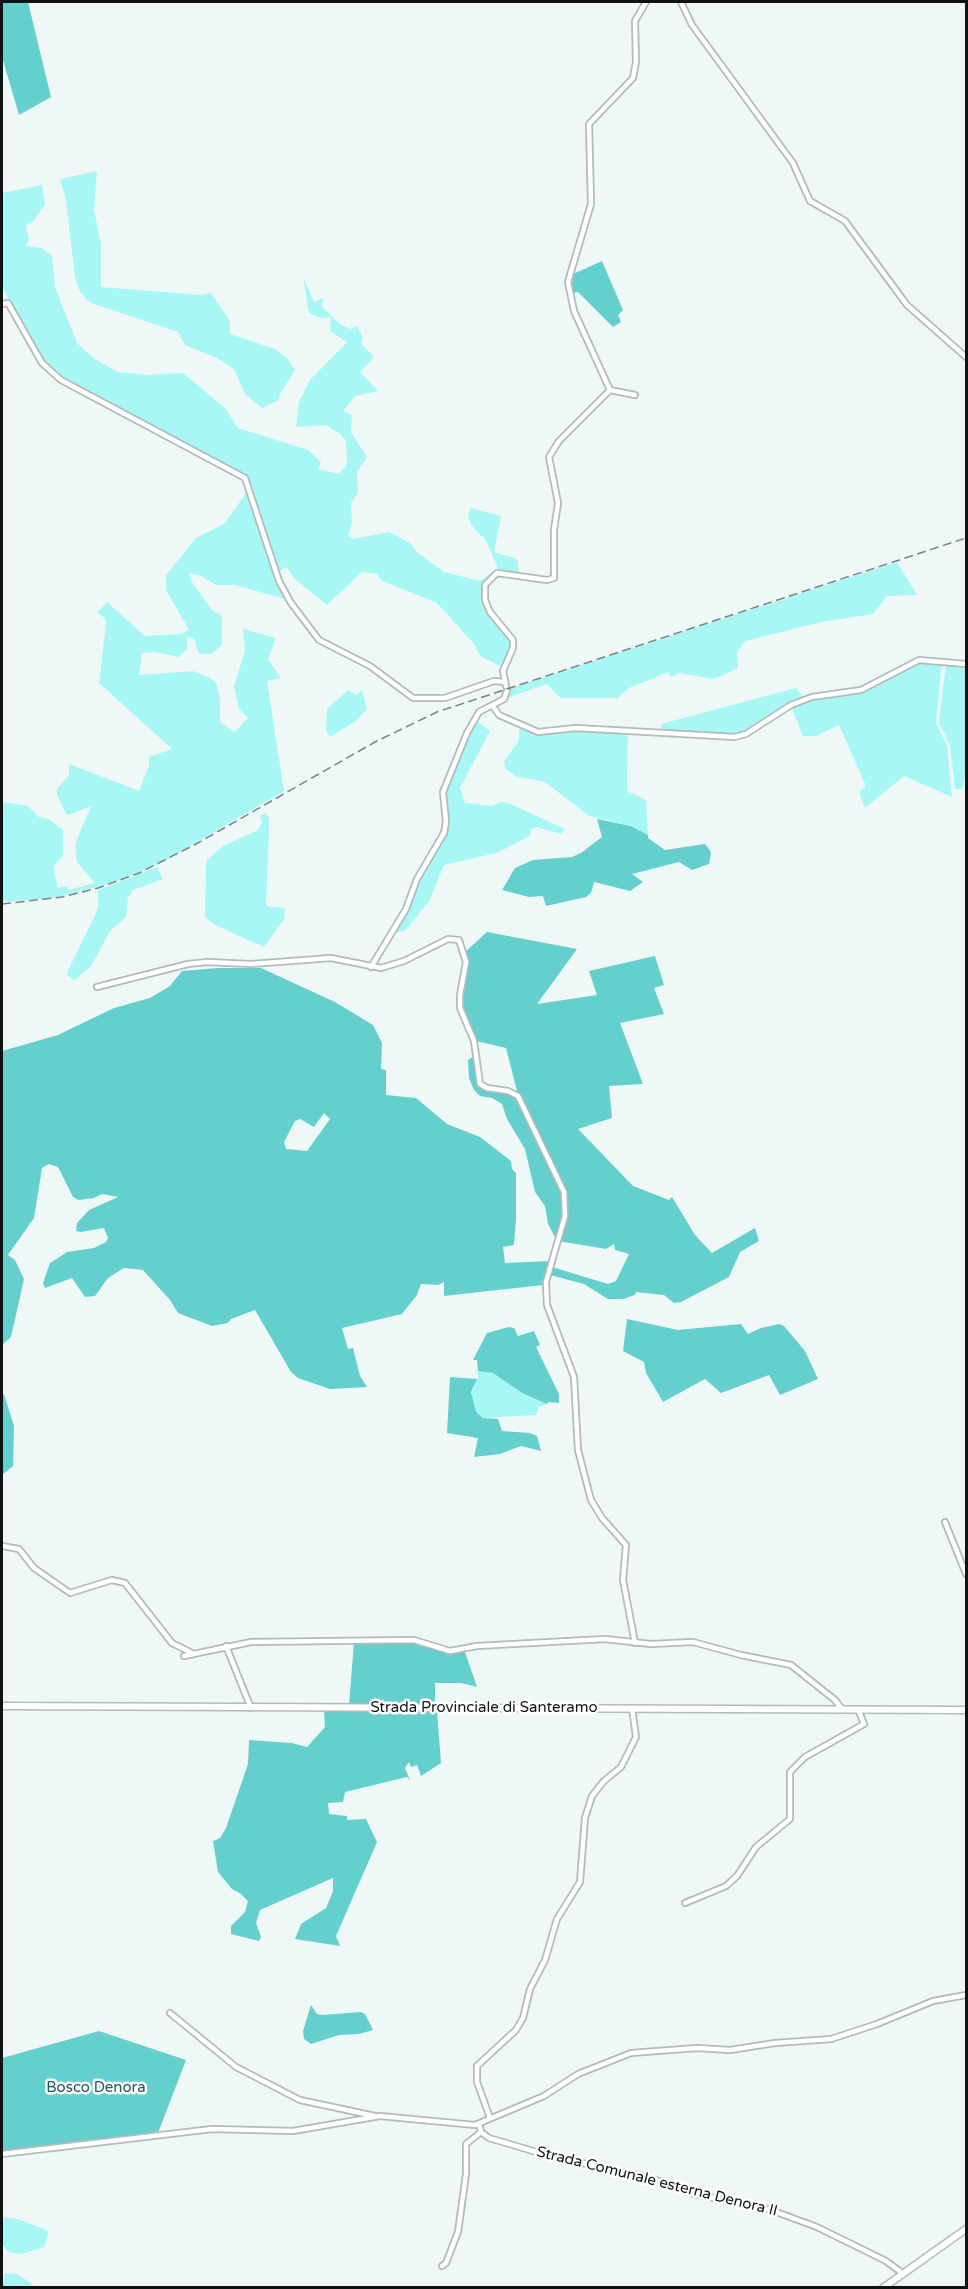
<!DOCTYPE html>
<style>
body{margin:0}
#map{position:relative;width:968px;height:2289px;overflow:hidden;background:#eff8f7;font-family:"Varela Round",sans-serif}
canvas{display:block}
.frame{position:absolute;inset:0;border:3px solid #101313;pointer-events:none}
</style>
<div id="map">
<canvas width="968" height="2289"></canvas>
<div class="frame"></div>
</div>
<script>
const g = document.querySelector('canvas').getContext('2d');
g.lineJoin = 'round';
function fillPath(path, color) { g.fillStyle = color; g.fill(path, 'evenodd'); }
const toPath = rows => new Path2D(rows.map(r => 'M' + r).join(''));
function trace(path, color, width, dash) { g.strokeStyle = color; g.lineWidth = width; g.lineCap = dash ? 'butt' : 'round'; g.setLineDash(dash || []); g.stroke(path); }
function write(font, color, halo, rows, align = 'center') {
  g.font = font + ' "Varela Round",sans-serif'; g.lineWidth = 5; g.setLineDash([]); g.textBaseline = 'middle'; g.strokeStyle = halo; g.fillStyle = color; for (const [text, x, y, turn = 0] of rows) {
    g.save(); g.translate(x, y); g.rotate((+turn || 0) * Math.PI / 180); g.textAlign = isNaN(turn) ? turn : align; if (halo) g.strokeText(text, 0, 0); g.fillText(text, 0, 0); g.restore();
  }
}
fillPath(toPath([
 [97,171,94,210,101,244,101,287,200,295,211,293,230,321,230,334,275,349,287,358,295,370,280,394,279,400,262,408,245,394,234,369,217,358,185,345,178,332,91,303,86,299,79,290,75,277,66,200,60,179],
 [42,185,45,204,33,222,26,225,29,239,26,246,42,248,52,256,55,287,77,343,93,358,118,372,146,375,183,373,225,408,238,428,308,450,321,462,318,469,339,474,346,466,347,460,346,441,340,434,326,425,296,427,299,402,310,380,347,342,330,331,331,317,321,318,309,313,303,277,314,302,323,298,322,307,340,324,350,329,357,326,363,338,361,344,374,357,360,372,378,391,355,396,343,411,352,415,351,432,367,457,357,472,358,493,351,503,352,521,348,536,353,539,389,532,410,543,417,552,444,572,480,581,498,568,485,539,475,530,468,518,469,513,471,508,501,516,494,552,517,559,519,574,496,571,484,584,482,592,488,612,512,639,512,648,502,667,480,656,475,645,437,603,380,580,378,574,362,572,327,605,295,579,287,567,276,573,249,482,91,397,52,372,42,362,2,287,2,193],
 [247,492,276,580,285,599,235,585,216,585,201,576,189,573,192,582,212,610,222,616,222,645,211,654,199,654,194,639,187,637,187,649,179,657,155,652,142,653,139,675,193,671,210,678,216,682,220,698,220,722,235,732,248,718,239,709,234,686,245,651,243,629,276,638,268,659,281,678,267,681,284,791,161,863,112,883,53,898,2,902,2,802,28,806,39,817,49,819,63,830,63,856,54,866,57,888,67,886,68,890,95,883,77,862,75,844,91,806,69,815,66,814,57,795,57,789,69,775,69,764,139,791,149,766,149,757,172,749,99,683,106,623,105,618,97,613,107,602,145,636,181,634,189,630,166,590,166,575,196,538,224,524],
 [897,562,917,595,887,596,873,614,821,622,745,641,737,653,738,668,721,676,712,679,680,673,671,677,668,672,629,688,618,698,561,698,547,684,507,698,508,689],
 [921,660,942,661,936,723,947,746,952,797,904,776,865,808,859,792,866,786,839,725,816,736,803,736,791,706,819,697,857,693],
 [946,663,966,665,966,775,962,789,955,789,950,745,939,723],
 [796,688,804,698,775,711,742,735,661,732,661,724],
 [348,690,356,695,362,690,367,709,356,721,330,737,326,729,327,709],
 [474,719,490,731,460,788,465,803,492,806,501,802,508,803,565,829,561,834,536,827,531,829,530,836,497,853,444,865,429,901,406,930,391,934,447,828,443,794],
 [520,727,538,733,563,731,628,733,627,791,646,800,648,835,631,826,589,816,545,782,515,776,505,768,504,761,518,742],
 [265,813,269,818,269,831,266,906,285,908,284,919,264,947,217,926,205,917,206,866,207,860,223,846,258,830,262,822,260,817],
 [157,867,163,879,133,890,128,898,126,917,110,931,91,966,75,980,66,975,98,909,98,890],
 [478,1371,493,1373,522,1393,547,1404,539,1407,536,1415,483,1418,476,1412,471,1399,475,1380,478,1378],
 [2,2217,18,2219,49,2231,44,2247,21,2254,8,2252,2,2244],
 [5,2273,17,2274,32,2284,31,2287,2,2287]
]), '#a7f7f5');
fillPath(toPath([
 [2,2,28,2,51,97,19,115,2,57],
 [602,261,623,310,618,315,621,322,613,327,578,292,571,293,573,274],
 [597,819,631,826,648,835,648,838,665,850,705,844,711,852,709,864,692,870,679,862,632,874,643,882,630,891,594,882,591,893,586,897,546,906,543,896,529,897,502,890,515,868,533,860,572,857,581,853,602,837],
 [487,932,577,949,537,1004,597,995,589,971,655,956,664,985,654,988,664,1014,620,1023,643,1084,609,1086,612,1118,578,1129,633,1186,669,1200,672,1197,695,1235,712,1253,755,1228,759,1241,740,1252,729,1277,681,1302,674,1303,664,1295,636,1292,635,1295,623,1299,608,1299,584,1284,550,1275,552,1267,608,1284,616,1281,629,1254,615,1250,614,1244,606,1249,558,1241,564,1223,565,1193,518,1095,506,1048,476,1041,461,1004,465,952],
 [218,968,261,968,335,1002,373,1025,382,1043,381,1069,386,1070,386,1095,416,1098,447,1124,480,1137,511,1161,512,1169,516,1173,516,1219,514,1245,503,1247,505,1263,551,1261,543,1285,444,1296,444,1282,438,1285,421,1284,417,1295,402,1314,342,1328,348,1349,353,1348,360,1376,367,1387,330,1389,298,1378,291,1372,255,1310,231,1319,228,1323,212,1326,178,1313,170,1300,143,1270,124,1268,108,1278,95,1296,85,1297,72,1278,45,1288,43,1283,50,1263,67,1252,94,1248,106,1242,108,1238,104,1228,81,1232,76,1231,77,1223,89,1210,118,1197,102,1194,94,1198,78,1200,73,1197,58,1167,49,1164,42,1168,34,1218,8,1255,15,1260,24,1279,11,1337,2,1345,2,1051,58,1035,114,1008,150,998,170,986,182,971],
 [324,1113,330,1119,307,1151,286,1149,284,1142,295,1121,300,1119,314,1127],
 [474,1056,481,1087,517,1097,563,1193,564,1211,556,1239,548,1224,545,1206,535,1192,525,1149,507,1119,502,1104,492,1098,480,1096,474,1090,469,1078,468,1060],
 [627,1319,678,1330,741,1324,748,1334,761,1328,779,1324,784,1326,805,1351,818,1379,780,1395,769,1375,721,1393,705,1379,663,1402,646,1373,644,1362,623,1351],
 [509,1327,514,1328,518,1336,534,1331,540,1345,536,1347,559,1394,559,1403,548,1402,547,1404,522,1393,493,1373,478,1371,477,1360,473,1360,487,1333],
 [450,1377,477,1379,471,1392,476,1412,483,1418,498,1419,502,1431,530,1433,537,1436,541,1451,521,1446,500,1454,474,1457,478,1438,447,1433],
 [4,1394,14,1426,13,1466,2,1475,2,1395],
 [409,1640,443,1651,464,1649,477,1687,461,1683,435,1683,435,1705,349,1705,354,1642],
 [324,1710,437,1711,441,1763,421,1776,417,1765,411,1767,409,1762,405,1768,410,1780,407,1777,345,1792,343,1802,328,1803,329,1814,347,1816,347,1820,366,1819,377,1842,336,1936,340,1946,295,1939,301,1924,326,1908,333,1891,333,1878,260,1910,256,1923,261,1937,259,1941,231,1934,231,1926,245,1912,248,1901,241,1894,232,1889,218,1872,213,1841,220,1838,226,1828,248,1764,249,1740,292,1743,307,1747,325,1727],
 [311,2005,317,2014,322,2015,361,2012,365,2014,373,2030,359,2034,339,2035,311,2044,304,2039,303,2031],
 [99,2031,186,2060,158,2133,2,2152,2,2058]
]), '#63d0cd');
const street = toPath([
 [681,2,692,25,793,163,810,201,845,221,907,305,966,357],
 [2,304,8,303,42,363,61,380,245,478,279,581,291,603,319,640,370,666,413,698,445,698,494,681,504,682],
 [610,390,635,395],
 [506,686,503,671,513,648,513,640,490,612,485,600,485,585,497,573,547,580,554,578,554,530,558,503,549,457,559,441,610,390,574,311,568,282,591,204,589,124,633,78,636,62,635,21,646,2],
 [492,705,499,715,538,732,576,728,735,737,746,734,791,705,812,697,861,690,919,660,966,664],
 [371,967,406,909,417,879,444,833,446,822,443,792,467,733,479,712,504,699,507,691],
 [97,987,188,964,207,962,251,964,331,958,381,968,404,961,448,939,459,940,466,962,460,995,460,1008,474,1041,480,1084,487,1088,508,1091,518,1096,564,1192,565,1216,546,1282,547,1305,574,1377,578,1450,591,1500,602,1518,626,1545,623,1580,635,1643],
 [945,1522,966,1574],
 [2,1546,19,1549,34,1568,70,1593,112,1580,125,1583,172,1643,194,1654],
 [226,1646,251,1708],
 [184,1656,251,1642,414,1640,450,1651,477,1646,605,1639,651,1644,693,1642,741,1655,791,1665,835,1700,842,1709],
 [685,1903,726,1886,737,1876,756,1847,790,1819,790,1772,805,1757,864,1724,858,1709],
 [170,2013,236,2067,300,2100,375,2116],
 [490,2118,477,2082,477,2066,516,2030,523,2018,530,1989,545,1960,557,1919,580,1882,585,1818,592,1796,604,1781,621,1767,636,1737,632,1708],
 [479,2124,481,2132,489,2138,550,2156,650,2178,690,2193,768,2209,817,2227,886,2261,902,2273],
 [2,2154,212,2129,293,2131,380,2116,475,2125,544,2096,578,2074,631,2053,697,2048,730,2050,775,2043,831,2039,877,2024,933,2001,966,1995],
 [442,2266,446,2263,458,2232,466,2174,466,2144,481,2132]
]);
const secondary = toPath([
 [2,1706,966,1710],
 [883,2288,966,2229]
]);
trace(street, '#b3bbba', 8);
trace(secondary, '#b3bbba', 9);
trace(street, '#fff', 4.5);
trace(secondary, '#fff', 6);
trace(toPath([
 [2,904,62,897,98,888,139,873,196,844,375,742,437,712,966,538]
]), '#7c8281', 1.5, [9, 4.5]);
write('15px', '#101313', '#fff', [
 ["Strada Provinciale di Santeramo",484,1708],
 ["Strada Comunale esterna Denora II",657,2182,14]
]);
write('15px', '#255554', '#fff', [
 ["Bosco Denora",96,2088]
]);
</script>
